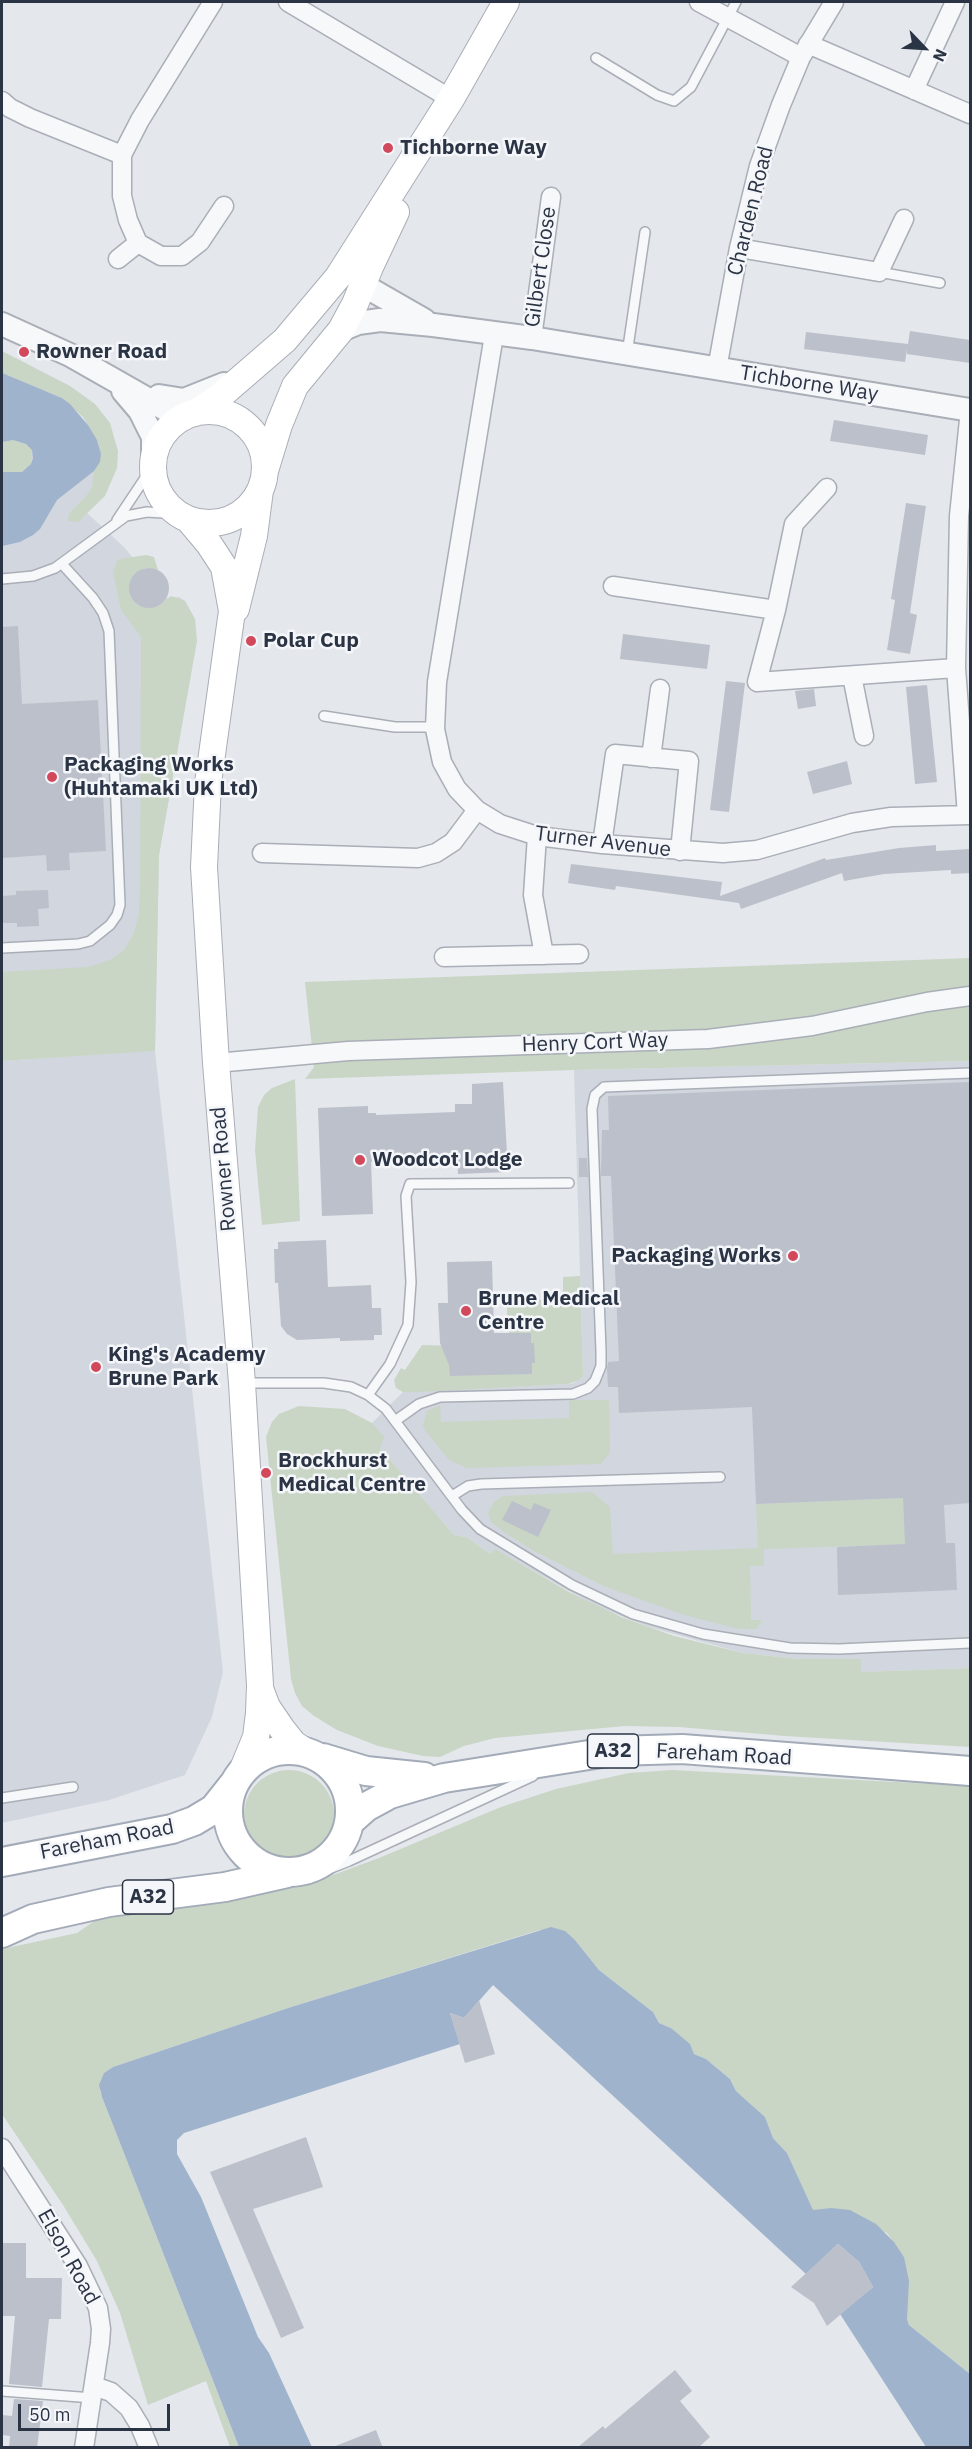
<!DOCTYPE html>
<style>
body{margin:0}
#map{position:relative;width:972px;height:2449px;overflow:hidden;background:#e4e7ec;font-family:"IBM Plex Sans",sans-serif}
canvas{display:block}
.frame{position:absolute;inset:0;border:3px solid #2b3445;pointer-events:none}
.north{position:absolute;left:894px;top:18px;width:60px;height:60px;-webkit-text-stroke:4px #f4f6f9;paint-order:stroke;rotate:115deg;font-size:16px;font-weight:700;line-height:24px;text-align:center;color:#2b3445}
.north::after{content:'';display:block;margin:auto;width:21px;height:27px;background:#2b3445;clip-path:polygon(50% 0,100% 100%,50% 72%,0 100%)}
.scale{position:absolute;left:18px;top:2404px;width:152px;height:27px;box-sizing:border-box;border:3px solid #2b3445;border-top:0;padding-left:8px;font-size:18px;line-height:21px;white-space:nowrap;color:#2b3445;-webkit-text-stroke:4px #f4f6f9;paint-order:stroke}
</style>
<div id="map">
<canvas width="972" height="2449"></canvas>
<div class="frame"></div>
<div class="north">N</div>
<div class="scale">50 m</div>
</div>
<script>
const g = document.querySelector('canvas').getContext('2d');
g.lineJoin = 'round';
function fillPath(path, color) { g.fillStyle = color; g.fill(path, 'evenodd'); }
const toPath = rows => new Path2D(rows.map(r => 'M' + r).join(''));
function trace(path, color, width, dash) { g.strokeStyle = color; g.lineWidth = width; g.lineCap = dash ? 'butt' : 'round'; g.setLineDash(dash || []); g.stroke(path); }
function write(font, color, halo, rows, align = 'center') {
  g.font = font + ' "IBM Plex Sans",sans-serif'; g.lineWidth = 5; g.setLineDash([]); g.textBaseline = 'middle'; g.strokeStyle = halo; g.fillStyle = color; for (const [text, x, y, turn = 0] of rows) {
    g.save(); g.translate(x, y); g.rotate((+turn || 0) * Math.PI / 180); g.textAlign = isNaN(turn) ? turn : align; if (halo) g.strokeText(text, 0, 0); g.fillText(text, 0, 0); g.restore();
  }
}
fillPath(toPath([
 [2,355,106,441,87,513,124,547,166,598,179,597,185,601,195,619,182,723,159,855,155,1051,223,1672,212,1717,185,1775,109,1800,2,1823,2,1061,132,1052,2,1055],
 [970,1061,970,1668,861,1672,861,1659,798,1659,743,1653,649,1627,598,1607,495,1550,491,1554,466,1537,454,1535,380,1448,372,1423,403,1392,568,1384,574,1383,583,1376,574,1070]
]), '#d2d6de');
fillPath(toPath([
 [2,351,70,386,95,404,110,423,118,451,117,468,105,496,78,522,68,521,69,514,88,494,92,487,94,471,100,462,100,448,97,440,83,417,62,398,2,373],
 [13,440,26,444,32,450,31,464,22,472,2,472,2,442],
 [146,555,154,557,158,570,147,568,137,572,130,582,130,597,137,605,146,608,159,606,171,596,185,601,195,619,197,641,159,855,155,1051,2,1061,2,972,88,967,110,960,124,950,134,933,139,913,140,887,141,637,121,610,113,572,117,561,120,559],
 [970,958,970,1061,574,1070,305,1079,314,1067,305,982],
 [295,1079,300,1221,262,1225,255,1150,258,1107,264,1095,272,1088],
 [580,1276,583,1376,579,1380,568,1384,420,1392,403,1392,396,1388,394,1380,401,1368,405,1370,422,1345,457,1346,509,1334,510,1323,507,1315,507,1301,555,1299,556,1293,563,1293,563,1277],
 [569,1400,609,1400,610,1448,609,1454,601,1464,467,1468,449,1460,425,1430,423,1425,427,1411,440,1405,441,1422,569,1418],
 [299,1406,345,1409,372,1423,384,1437,380,1448,454,1535,466,1537,491,1554,495,1549,569,1592,621,1617,674,1636,743,1653,798,1659,861,1659,861,1672,970,1668,970,1747,785,1736,679,1727,625,1726,495,1738,464,1746,440,1757,423,1756,378,1746,337,1730,314,1716,302,1706,295,1693,291,1679,266,1437,272,1422,279,1414],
 [592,1492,610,1507,613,1554,758,1548,756,1504,903,1498,904,1527,913,1544,764,1549,764,1566,750,1566,751,1620,762,1620,757,1629,739,1629,684,1615,606,1587,536,1552,508,1535,491,1522,488,1513,494,1502,503,1496],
 '244 1815a45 45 0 1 1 90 0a45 45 0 1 1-90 0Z',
 [672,1770,970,1786,970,2374,909,2325,907,2319,904,2257,887,2233,831,2208,813,2211,787,2153,773,2138,765,2117,736,2091,730,2079,706,2059,694,2054,671,2028,659,2023,653,2012,599,1970,575,1940,539,1930,288,2008,113,2067,104,2073,100,2091,102,2097,239,2447,230,2447,206,2381,148,2405,120,2313,97,2261,63,2205,2,2114,2,1949,77,1933,103,1915,314,1882,379,1858,501,1807,556,1789,629,1773]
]), '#c9d6c5');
fillPath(toPath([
 [2,373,62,398,70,404,88,425,97,440,101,454,100,462,94,471,57,500,40,529,33,535,20,542,2,546,2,472,22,472,31,464,33,458,32,450,26,444,13,440,2,442],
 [551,1927,565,1931,575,1940,599,1970,653,2012,659,2023,671,2028,690,2044,694,2054,706,2059,730,2079,736,2091,765,2117,773,2138,787,2153,813,2210,831,2208,850,2210,876,2224,894,2242,904,2257,909,2281,907,2319,909,2325,970,2374,970,2447,926,2447,840,2314,873,2287,859,2262,838,2244,806,2274,493,1985,464,2018,450,2013,460,2044,184,2133,177,2140,177,2154,201,2197,258,2337,269,2353,312,2447,239,2447,102,2097,99,2085,104,2073,113,2067,288,2008]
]), '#9fb4cc');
fillPath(toPath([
 [910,331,970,340,970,363,907,354,907,349,905,362,804,349,806,332,908,344],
 [834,420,928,435,925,455,830,441],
 [906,503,926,506,910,613,917,615,910,654,887,650,895,600,891,599],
 '129 588a20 20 0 1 1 40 0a20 20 0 1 1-40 0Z',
 [18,626,22,704,98,700,106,851,69,853,70,870,47,871,46,855,2,858,2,627],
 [623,634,710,645,707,669,620,659],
 [726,681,745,683,729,812,710,810],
 [927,685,937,782,915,784,906,687],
 [814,689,816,706,798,709,795,691],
 [847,761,852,784,813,794,807,772],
 [936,845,936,851,970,849,970,873,951,874,951,870,884,874,844,881,842,873,741,909,739,903,616,886,615,890,568,883,571,864,722,882,720,896,825,858,826,860,899,848],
 [48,890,49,908,38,909,39,926,17,927,17,923,2,923,2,896,16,895,16,891],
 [503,1082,508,1172,458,1174,457,1159,443,1160,443,1156,401,1157,401,1161,371,1162,373,1214,322,1216,318,1108,368,1106,368,1113,376,1113,376,1115,455,1112,455,1104,472,1104,472,1084],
 [970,1082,970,1503,944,1505,946,1543,955,1543,957,1590,838,1595,837,1547,905,1544,903,1498,756,1504,752,1407,619,1413,618,1387,608,1387,607,1369,608,1362,619,1361,611,1176,601,1176,602,1130,609,1130,608,1096],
 [579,1158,587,1158,588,1177,579,1177],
 [326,1240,328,1287,371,1285,372,1308,381,1308,382,1335,374,1335,374,1340,340,1341,340,1338,297,1340,287,1334,281,1326,278,1283,275,1283,274,1249,278,1249,278,1242],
 [492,1261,494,1333,531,1333,531,1343,534,1343,535,1363,532,1363,532,1374,450,1376,449,1365,440,1343,438,1303,448,1303,447,1262],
 [512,1501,531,1510,534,1503,551,1510,538,1537,502,1520],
 [479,2000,495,2054,465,2063,450,2013,464,2018],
 [306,2137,323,2187,253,2209,304,2328,281,2338,210,2172],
 [2,2243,26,2243,26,2278,62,2278,61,2319,49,2319,42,2387,9,2384,15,2316,2,2316],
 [838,2244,859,2262,873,2287,827,2326,814,2303,791,2287],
 [675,2370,692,2391,680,2401,710,2437,698,2448,577,2448,603,2426,605,2429],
 [14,2399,43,2401,37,2448,9,2448,10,2436,2,2435,2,2415,12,2416],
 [376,2430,383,2448,334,2448,333,2447]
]), '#bbc0ca');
const service = toPath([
 [596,58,657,95,674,101,691,87,736,2],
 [879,272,940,283],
 [627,354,645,232],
 [117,520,153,466],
 [2,579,33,576,55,568,126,516,147,512,178,514],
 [324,716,395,727,435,727],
 [2,948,78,944,90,941,110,925,117,915,120,905,109,631,103,613,93,598,62,564],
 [243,1383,324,1383,351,1387,368,1395,386,1409,462,1510,480,1529,572,1585,633,1614,703,1634,790,1648,839,1649,970,1643],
 [368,1395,390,1364,408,1325,411,1282,406,1196,410,1184,569,1183],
 [395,1421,419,1404,440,1397,573,1394,588,1388,595,1381,601,1366,601,1351,592,1109,595,1095,604,1087,970,1073],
 [452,1496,468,1486,481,1484,720,1477],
 [2,1798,73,1787],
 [290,1879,316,1874,349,1861,533,1776],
 [2,2391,93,2398]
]);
const minor = toPath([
 [288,2,451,99],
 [699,2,801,57],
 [808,44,970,114],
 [914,90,955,2],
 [2,101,10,108,30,118,122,155,140,120,213,2],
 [122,155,122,196,128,220,138,243,161,256,182,256,200,242,224,206],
 [739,248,879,272,904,219],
 [118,259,138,243],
 [494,335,437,682,435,729,442,762,457,789,477,810,500,824,537,836,602,844,723,853,757,850,852,823,891,817,970,815],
 [532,338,551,197],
 [717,369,739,248,759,166,781,105,801,57,834,2],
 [827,488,794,524,776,610,757,682,956,668],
 [613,586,776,610],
 [852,676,864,736],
 [651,758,660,689],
 [967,815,956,668,959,516,970,410],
 [537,836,533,895,544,955],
 [602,844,615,754,689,761,680,851],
 [262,853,418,858,436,853,453,842,477,810],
 [444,957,579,954],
 [216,1063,348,1051,708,1039,812,1026,927,1002,970,996],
 [2,2148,78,2266,98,2308,101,2329,100,2343,84,2448],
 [94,2386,111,2392,129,2408,140,2426,149,2448]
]);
const tertiary = toPath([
 [363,285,424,320],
 [2,324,70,355,172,413,188,415],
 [341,330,358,323,380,320,433,325,532,338,970,410],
 [123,391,140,411,153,437,153,460],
 [159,396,184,400,224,384]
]);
const secondary = toPath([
 '153 467a56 56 0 1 1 112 0a56 56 0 1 1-112 0Z',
 [195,413,218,398,285,340,338,277,451,99,506,2],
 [265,471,279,425,295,386,341,330,355,304,370,267,396,212],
 [188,519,209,544,224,567,232,611,208,783,204,867,216,1063,242,1383,260,1685,259,1713,256,1737,242,1771],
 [236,609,254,536,260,490],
 [261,1691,267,1707,282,1729,294,1744,308,1753]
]);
const primary = toPath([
 '228 1811a61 61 0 1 1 122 0a61 61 0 1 1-122 0Z',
 [323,1758,366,1771,424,1777],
 [349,1822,366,1807,390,1794,444,1778,614,1751,682,1749,970,1771],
 [2,1862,172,1829,194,1821,214,1809,233,1785],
 [2,1933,33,1919,109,1902,225,1887,287,1873]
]);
trace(service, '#a9aeb7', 12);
trace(minor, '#a9aeb7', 21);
trace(tertiary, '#a9aeb7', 26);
trace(secondary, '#a9aeb7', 28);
trace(primary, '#a3abb8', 32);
trace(service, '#f7f8fa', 9);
trace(minor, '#f7f8fa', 18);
trace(tertiary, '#f7f8fa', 22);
trace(secondary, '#fff', 26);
trace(primary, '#fff', 28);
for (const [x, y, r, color] of [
 [388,148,6,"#d1495b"],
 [24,352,6,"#d1495b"],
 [251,641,6,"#d1495b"],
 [52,777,6,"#d1495b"],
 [360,1160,6,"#d1495b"],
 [793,1256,6,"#d1495b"],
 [466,1311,6,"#d1495b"],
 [96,1367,6,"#d1495b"],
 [266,1473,6,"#d1495b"]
]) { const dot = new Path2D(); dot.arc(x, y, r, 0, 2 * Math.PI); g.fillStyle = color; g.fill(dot); trace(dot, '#f4f6f9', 2); }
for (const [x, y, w] of [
 [613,1751,51],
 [148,1897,51]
]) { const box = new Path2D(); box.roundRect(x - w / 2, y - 17, w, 34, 4.5); g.fillStyle = '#f4f6f9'; g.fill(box); trace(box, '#2b3445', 1.5); }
write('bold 20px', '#2b3445', null, [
 ["A32",613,1751],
 ["A32",148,1897]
]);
write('bold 21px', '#2b3445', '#f4f6f9', [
 ["Tichborne Way",400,148],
 ["Rowner Road",36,352],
 ["Polar Cup",263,641],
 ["Packaging Works",64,765],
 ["(Huhtamaki UK Ltd)",64,789],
 ["Woodcot Lodge",372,1160],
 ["Packaging Works",781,1256,"right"],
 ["Brune Medical",478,1299],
 ["Centre",478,1323],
 ["King's Academy",108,1355],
 ["Brune Park",108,1379],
 ["Brockhurst",278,1461],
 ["Medical Centre",278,1485]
], 'left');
write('21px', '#2b3445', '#f4f6f9', [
 ["Charden Road",751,211,-76],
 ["Gilbert Close",541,267,-82],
 ["Tichborne Way",809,384,9],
 ["Turner Avenue",603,842,7],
 ["Henry Cort Way",595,1043,-2],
 ["Rowner Road",224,1169,-95],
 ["Fareham Road",724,1755,3],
 ["Fareham Road",107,1840,-11],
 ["Elson Road",68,2257,61]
]);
</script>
